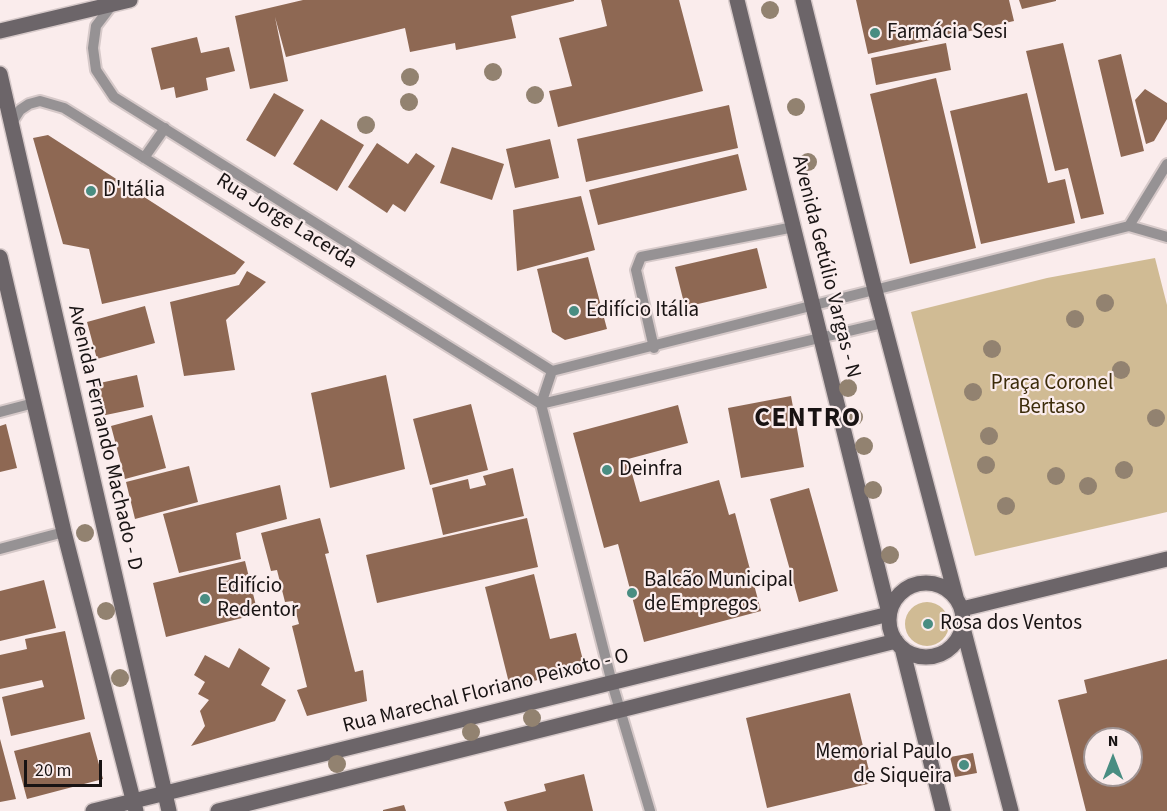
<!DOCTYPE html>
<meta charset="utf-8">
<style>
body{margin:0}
#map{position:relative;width:1167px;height:811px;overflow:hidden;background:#faecec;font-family:"Source Sans 3",sans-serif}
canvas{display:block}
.north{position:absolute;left:1083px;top:727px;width:60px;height:60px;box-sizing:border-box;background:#faecec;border:2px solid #a09595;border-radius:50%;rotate:0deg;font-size:16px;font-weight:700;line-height:24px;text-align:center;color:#181313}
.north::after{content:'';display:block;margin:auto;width:21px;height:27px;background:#498d82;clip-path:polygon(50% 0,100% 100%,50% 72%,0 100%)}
.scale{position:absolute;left:24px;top:760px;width:78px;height:27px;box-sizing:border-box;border:3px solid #181313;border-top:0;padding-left:8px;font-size:18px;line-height:21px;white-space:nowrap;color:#181313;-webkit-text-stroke:4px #faecec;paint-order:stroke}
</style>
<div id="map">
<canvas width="1167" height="811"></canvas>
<div class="north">N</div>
<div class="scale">20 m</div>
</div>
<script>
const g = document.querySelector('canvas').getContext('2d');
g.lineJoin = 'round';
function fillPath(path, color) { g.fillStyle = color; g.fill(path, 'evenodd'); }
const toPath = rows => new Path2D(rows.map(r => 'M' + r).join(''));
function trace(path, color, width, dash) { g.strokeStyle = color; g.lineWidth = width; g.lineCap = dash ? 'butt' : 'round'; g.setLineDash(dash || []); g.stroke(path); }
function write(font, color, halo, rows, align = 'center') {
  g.font = font + ' "Source Sans 3",sans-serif'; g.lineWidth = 4.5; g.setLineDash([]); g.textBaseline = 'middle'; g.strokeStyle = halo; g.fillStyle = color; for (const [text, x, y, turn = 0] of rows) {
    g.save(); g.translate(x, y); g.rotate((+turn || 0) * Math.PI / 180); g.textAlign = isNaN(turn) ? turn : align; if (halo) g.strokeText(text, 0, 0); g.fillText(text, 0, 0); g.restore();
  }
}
fillPath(toPath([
 [1155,258,1167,305,1167,512,975,556,911,312,1047,278],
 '905 624a22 22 0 1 1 44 0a22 22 0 1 1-44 0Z'
]), '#d0bb94');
fillPath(toPath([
 [303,0,574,0,574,1,511,16,516,38,456,50,455,43,410,52,405,28,286,57,275,17,288,81,250,89,235,16],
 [601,0,679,0,703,91,558,127,549,91,572,86,559,38,607,26],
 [856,0,1009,0,1014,21,868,54],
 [1019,0,1056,0,1056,1,1022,9],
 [197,37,201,53,229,47,235,71,206,78,208,90,176,98,174,87,161,90,151,48],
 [946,43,951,70,876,85,871,58],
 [1063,43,1104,214,1081,219,1068,168,1055,171,1026,51],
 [1121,54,1144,151,1121,157,1098,60],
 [936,78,976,248,910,264,870,94],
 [1145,89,1167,103,1167,119,1154,141,1146,144,1135,100],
 [274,93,304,110,275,157,246,140],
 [1027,93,1048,183,1065,179,1075,223,981,244,950,111],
 [729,105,738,148,586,182,577,139],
 [321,119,364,145,337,191,293,164],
 [48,135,245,262,235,274,102,304,89,249,63,244,33,138],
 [550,139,559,178,515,188,506,149],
 [377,143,408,164,416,153,435,166,405,212,393,204,387,213,348,187],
 [452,147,504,164,492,200,440,183],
 [738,154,747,190,598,225,589,190],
 [581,196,595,250,517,271,513,210],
 [757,248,767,288,685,307,675,267],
 [588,257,607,329,565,340,552,332,537,269],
 [247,271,266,282,226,320,235,370,184,376,170,302,239,285],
 [145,306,155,343,97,359,87,322],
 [137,375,144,407,101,416,95,384],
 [386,375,405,469,330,488,311,393],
 [791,396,804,467,741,478,728,408],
 [471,404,488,470,430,485,413,419],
 [678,405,688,443,628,459,640,502,719,480,729,515,735,513,761,611,644,642,618,544,604,548,573,433],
 [152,415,166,468,125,479,111,426],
 [6,424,17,468,0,472,0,426],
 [189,466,198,502,135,519,126,482],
 [513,468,524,516,443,535,432,488,468,479,470,489,486,485,483,476],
 [280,485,287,519,236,533,241,559,179,573,163,514],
 [809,488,838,591,799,602,770,499],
 [320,518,329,553,325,554,355,672,363,670,367,701,307,716,297,690,307,687,292,626,299,624,293,601,285,602,277,570,271,571,261,533],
 [527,518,538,567,377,603,366,555],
 [245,561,258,614,166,637,153,583],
 [534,574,550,639,576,633,585,668,510,687,485,587],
 [44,580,56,628,0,641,0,591],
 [65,631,85,719,11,736,2,697,44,687,42,680,0,689,0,655,27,649,25,639],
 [239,648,270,668,261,685,286,700,275,721,191,746,205,726,200,711,209,700,198,694,205,682,194,675,205,655,229,668],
 [1167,659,1167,811,1086,811,1058,700,1087,693,1084,680],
 [1095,739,1131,739,1131,775,1095,775],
 [850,693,872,783,767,808,746,718],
 [90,732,103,779,27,799,14,751],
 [0,739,16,799,0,802],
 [973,753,977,773,955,777,950,757],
 [584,774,593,811,507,811,504,802,546,791,544,784],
 [404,805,406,811,383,811,383,810]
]), '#8e6853');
const lane = toPath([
 [112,5,96,26,93,48,96,70,114,97,552,371],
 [11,124,20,110,29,104,40,101,64,108,541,404,883,323],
 [144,158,165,128],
 [1129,226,1167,164],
 [1129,226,1167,237],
 [654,348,636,270,641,257,794,227],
 [552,371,1129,226],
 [552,371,541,404,612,683,650,811],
 [0,412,34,403],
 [0,549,64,532]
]);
const secondary = toPath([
 [737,0,889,613],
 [803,0,875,290,956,597],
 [0,31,130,0],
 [0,74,169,811],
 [0,257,64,532,136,811],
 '889 620a37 37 0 1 1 74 0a37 37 0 1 1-74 0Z',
 [962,609,1167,559],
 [963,628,1011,811],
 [902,648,943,811],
 [93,811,889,614],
 [218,811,896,641]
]);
trace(lane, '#d6c9c9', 14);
trace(secondary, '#d6c9c9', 18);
trace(lane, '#969294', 10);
trace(secondary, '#6c6569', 15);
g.fillStyle = '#928270';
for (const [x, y] of [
 [770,10],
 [493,72],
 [410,77],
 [535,95],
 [409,102],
 [796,107],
 [366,125],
 [808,162],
 [1105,303],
 [1075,319],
 [992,349],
 [1121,370],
 [848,388],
 [973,392],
 [854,417],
 [1156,418],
 [989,436],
 [864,446],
 [986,465],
 [1124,470],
 [1056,476],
 [1088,486],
 [873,490],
 [1006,506],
 [85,533],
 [890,555],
 [106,611],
 [120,678],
 [532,718],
 [471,732],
 [337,764]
]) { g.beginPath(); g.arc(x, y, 9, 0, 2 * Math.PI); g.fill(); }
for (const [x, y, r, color] of [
 [875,33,6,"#498d82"],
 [91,191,6,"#498d82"],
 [574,311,6,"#498d82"],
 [607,470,6,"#498d82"],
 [632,593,6,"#498d82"],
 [205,599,6,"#498d82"],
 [928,624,6,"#498d82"],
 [964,765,6,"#498d82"]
]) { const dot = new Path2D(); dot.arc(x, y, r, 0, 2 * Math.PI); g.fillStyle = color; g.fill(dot); trace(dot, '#faecec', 2); }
write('21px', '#181313', '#faecec', [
 ["Farmácia Sesi",887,33],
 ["D'Itália",103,191],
 ["Edifício Itália",586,311],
 ["Deinfra",619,470],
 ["Balcão Municipal",644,581],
 ["de Empregos",644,605],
 ["Edifício",217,587],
 ["Redentor",217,611],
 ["Rosa dos Ventos",940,624],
 ["Memorial Paulo",952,753,"right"],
 ["de Siqueira",952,777,"right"]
], 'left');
write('21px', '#181313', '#faecec', [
 ["Rua Jorge Lacerda",286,222,32],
 ["Avenida Getúlio Vargas - N",825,267,76],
 ["Avenida Fernando Machado - D",104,438,77],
 ["Rua Marechal Floriano Peixoto - O",486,692,-14]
]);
write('21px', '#3c2c0a', '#faecec', [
 ["Praça Coronel",1052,384],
 ["Bertaso",1052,408]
]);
g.letterSpacing = '1.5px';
write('bold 27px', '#181313', '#faecec', [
 ["CENTRO",808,420]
]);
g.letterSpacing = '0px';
</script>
